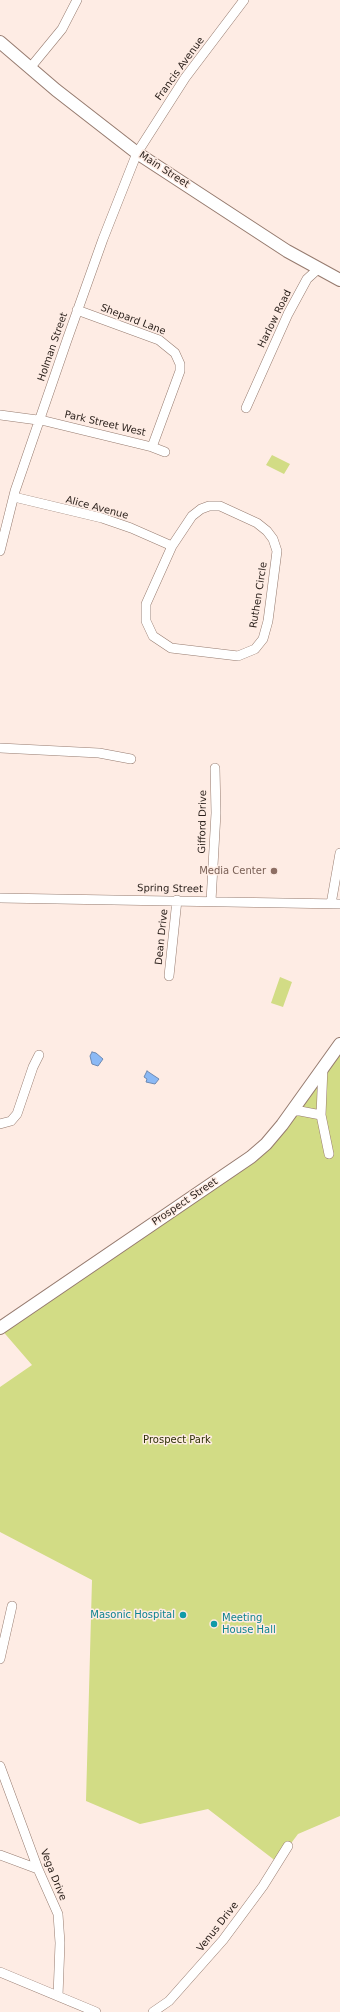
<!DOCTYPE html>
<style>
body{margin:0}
canvas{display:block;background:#feece4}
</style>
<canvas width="340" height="2012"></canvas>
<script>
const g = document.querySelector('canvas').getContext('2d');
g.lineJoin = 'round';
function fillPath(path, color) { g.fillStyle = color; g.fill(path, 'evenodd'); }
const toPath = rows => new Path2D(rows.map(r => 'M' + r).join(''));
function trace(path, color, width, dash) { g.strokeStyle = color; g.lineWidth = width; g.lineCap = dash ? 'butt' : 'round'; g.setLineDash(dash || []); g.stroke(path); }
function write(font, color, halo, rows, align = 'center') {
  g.font = font + ' "DejaVu Sans",sans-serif'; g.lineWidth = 3; g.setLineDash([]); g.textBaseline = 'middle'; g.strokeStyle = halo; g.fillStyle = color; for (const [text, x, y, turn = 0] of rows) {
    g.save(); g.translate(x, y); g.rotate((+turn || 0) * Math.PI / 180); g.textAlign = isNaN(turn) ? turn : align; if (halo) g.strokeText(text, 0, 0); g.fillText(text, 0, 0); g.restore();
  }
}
fillPath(toPath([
 [272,455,290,464,284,474,266,465],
 [280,977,292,982,283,1007,271,1003],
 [340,1044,340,1816,298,1834,277,1862,208,1809,140,1824,86,1801,92,1580,0,1532,0,1387,32,1365,0,1328,251,1157]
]), '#d2dc85');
const water = toPath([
 [92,1052,96,1053,103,1059,98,1066,92,1064,90,1056,92,1052],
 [147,1071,159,1079,155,1084,146,1082,147,1079,144,1077,147,1071]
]);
fillPath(water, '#8bb9f5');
trace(water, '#6d8ab3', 1);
const street = toPath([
 [30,68,62,29,77,0],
 [77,310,159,340,175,353,180,364,180,371,152,447],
 [246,408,288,314,307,279,318,269],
 [0,415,45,421,152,447,165,452],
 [14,497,102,518,131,528,172,546],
 [209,506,220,506,257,523,267,531,273,539,277,551,268,621,263,639,255,649,238,656,171,648,153,636,146,621,146,604,172,546,192,516,201,509,209,506],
 [0,551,15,491,67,340,103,239,137,153,185,78,244,0],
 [0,748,99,753,131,759],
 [0,898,340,904],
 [211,901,216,813,215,768],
 [331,904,340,853],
 [169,976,177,900],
 [323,1067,321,1115,329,1154],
 [292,1111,300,1111,321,1115],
 [0,1124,11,1121,17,1114,33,1067,39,1055],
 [0,1659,12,1606],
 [0,1766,38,1869,58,1914,60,1943,58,1996],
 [0,1855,38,1869],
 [0,1972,96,2012],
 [153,2012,169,2001,223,1940,263,1886,288,1846]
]);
const secondary = toPath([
 [0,42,56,90,137,153,287,251,340,280],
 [0,1328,251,1157,266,1144,282,1125,340,1044]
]);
trace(street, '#967b6f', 10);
trace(secondary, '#967b6f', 14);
trace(street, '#fff', 9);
trace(secondary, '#fff', 12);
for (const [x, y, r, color] of [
 [274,871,4,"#8d6e63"],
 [183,1615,4,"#0f9aa8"],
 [214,1624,4,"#0f9aa8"]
]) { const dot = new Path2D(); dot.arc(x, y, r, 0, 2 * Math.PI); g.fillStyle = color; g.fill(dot); trace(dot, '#feece4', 1.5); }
write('10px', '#281e19', '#feece4', [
 ["Francis Avenue",180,69,-54],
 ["Main Street",164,170,33],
 ["Harlow Road",275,319,-64],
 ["Shepard Lane",133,320,21],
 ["Holman Street",53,347,-71],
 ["Park Street West",105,424,13],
 ["Alice Avenue",97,508,15],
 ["Ruthen Circle",259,595,-81],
 ["Gifford Drive",203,822,-89],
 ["Spring Street",170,889,1],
 ["Dean Drive",162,937,-84],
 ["Prospect Street",185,1202,-34],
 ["Vega Drive",53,1875,68],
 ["Venus Drive",218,1927,-52]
]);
write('10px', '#785e54', '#feece4', [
 ["Media Center",266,871]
], 'right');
write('10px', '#2d3005', '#feece4', [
 ["Prospect Park",177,1440]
]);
write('10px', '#0d838f', '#feece4', [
 ["Masonic Hospital",175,1615],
 ["Meeting",222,1618,"left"],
 ["House Hall",222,1630,"left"]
], 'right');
</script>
